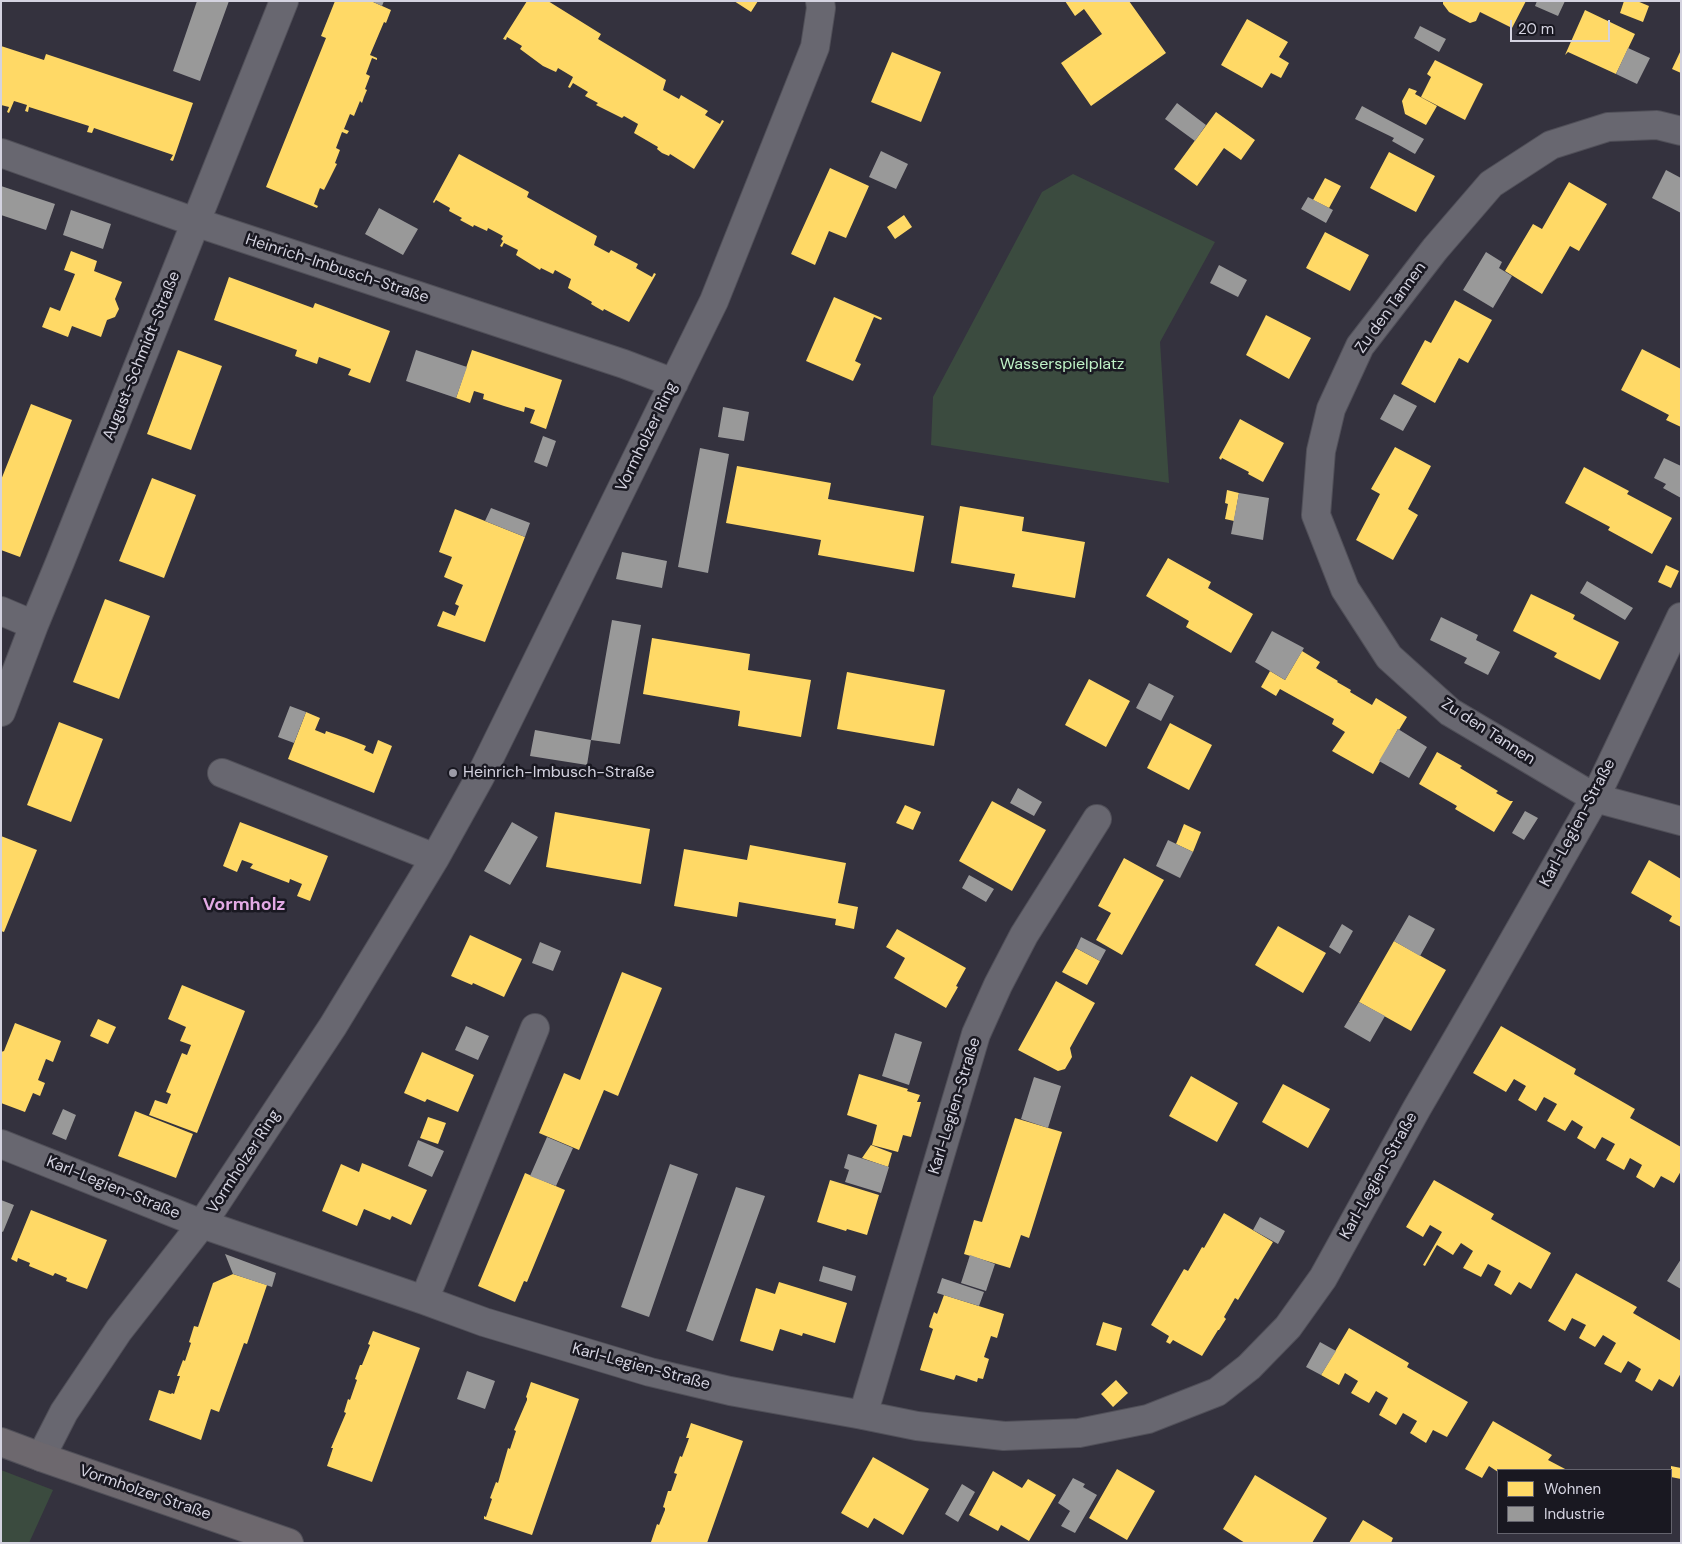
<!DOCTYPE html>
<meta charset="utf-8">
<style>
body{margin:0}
#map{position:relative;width:1682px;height:1544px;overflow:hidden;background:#34323e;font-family:"DM Sans",sans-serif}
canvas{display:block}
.frame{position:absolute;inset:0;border:2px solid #d4d3e0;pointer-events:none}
.legend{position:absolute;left:1497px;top:1469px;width:175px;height:65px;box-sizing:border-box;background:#191821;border:1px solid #64636d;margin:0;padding:6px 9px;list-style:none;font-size:15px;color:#d4d3e0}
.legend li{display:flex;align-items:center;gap:10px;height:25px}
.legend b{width:25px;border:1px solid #64636d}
.scale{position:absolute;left:1510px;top:20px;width:100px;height:22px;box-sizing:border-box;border:2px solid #d4d3e0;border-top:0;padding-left:6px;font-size:15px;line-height:18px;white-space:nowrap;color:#d4d3e0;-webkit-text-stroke:4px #191821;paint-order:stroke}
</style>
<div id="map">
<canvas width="1682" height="1544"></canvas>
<div class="frame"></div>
<ul class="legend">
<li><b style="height:14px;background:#ffd966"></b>Wohnen</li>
<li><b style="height:14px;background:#999"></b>Industrie</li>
</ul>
<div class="scale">20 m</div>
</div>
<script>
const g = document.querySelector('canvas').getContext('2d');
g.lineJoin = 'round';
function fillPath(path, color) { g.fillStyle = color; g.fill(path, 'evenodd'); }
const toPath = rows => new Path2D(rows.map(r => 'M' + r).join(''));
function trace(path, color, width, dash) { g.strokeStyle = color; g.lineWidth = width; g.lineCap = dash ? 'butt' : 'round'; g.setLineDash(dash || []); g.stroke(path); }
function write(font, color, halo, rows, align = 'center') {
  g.font = font + ' "DM Sans",sans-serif'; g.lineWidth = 5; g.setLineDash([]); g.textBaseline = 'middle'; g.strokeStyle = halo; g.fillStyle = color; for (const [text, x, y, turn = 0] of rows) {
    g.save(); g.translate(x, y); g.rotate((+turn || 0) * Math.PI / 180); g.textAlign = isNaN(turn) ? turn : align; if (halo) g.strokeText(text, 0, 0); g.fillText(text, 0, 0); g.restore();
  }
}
fillPath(toPath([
 [1073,174,1215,242,1160,342,1169,483,931,445,933,397,1042,192],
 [1,1470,53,1490,29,1543,1,1543]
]), '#3b4b3f');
fillPath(toPath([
 [335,1,371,1,391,10,386,23,384,22,370,55,377,58,377,60,372,58,366,74,370,76,365,89,367,90,364,97,362,103,360,101,354,116,350,114,344,129,349,131,347,134,342,132,336,148,340,150,335,163,337,164,324,190,320,188,314,204,318,206,317,208,266,187,326,38,321,36],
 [527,1,548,1,601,34,598,39,666,80,663,90,679,99,681,95,708,111,705,115,720,124,722,120,724,121,694,169,670,154,669,156,662,153,657,149,658,147,634,133,638,124,624,116,622,118,596,105,598,103,585,96,588,92,573,83,570,88,568,87,573,77,558,68,556,72,543,66,520,49,522,46,507,37,506,40,503,39],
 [734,1,758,1,751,12],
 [1065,1,1129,1,1166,53,1091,106,1061,63,1102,34,1084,9,1075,16],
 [1443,1,1526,1,1512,28,1480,12,1476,21,1470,23,1449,12,1443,4],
 [1624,1,1637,1,1649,6,1643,22,1620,13],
 [1585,10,1635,34,1616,74,1568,52,1565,55],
 [1247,19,1288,42,1279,57,1289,63,1281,78,1271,73,1262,88,1221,65],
 [1,46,44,60,46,54,193,103,173,161,170,160,173,155,94,128,92,133,87,132,89,126,29,107,28,112,25,111,27,105,14,101,9,113,7,112,9,107,1,105],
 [1681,50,1681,73,1672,69],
 [892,52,941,72,921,122,871,102],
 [1435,60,1483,84,1465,120,1421,97,1431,77,1427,74],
 [1409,88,1417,91,1415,94,1437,106,1426,125,1405,114,1402,101],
 [1216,112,1255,140,1241,160,1224,148,1197,186,1174,169],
 [1389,152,1435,176,1416,212,1370,188],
 [459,154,529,192,527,197,597,236,594,245,609,253,611,250,638,264,636,268,652,277,654,273,656,274,629,322,604,309,603,311,596,307,591,304,592,302,568,288,571,279,555,270,553,274,541,268,540,270,516,255,518,250,504,243,502,247,500,246,503,241,501,239,503,236,488,228,487,231,474,225,473,227,460,220,462,218,449,211,450,208,436,200,434,203,433,202],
 [830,168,869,186,846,238,829,231,815,265,791,254],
 [1325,178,1341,186,1329,208,1313,200],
 [1569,182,1607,204,1579,251,1570,246,1542,294,1505,271,1533,224,1542,229],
 [904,215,912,227,895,239,887,227],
 [1325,232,1369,255,1350,291,1306,268],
 [71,251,97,261,94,271,122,282,115,299,119,309,115,317,107,320,101,337,72,326,68,337,42,327,50,307,60,311,75,274,64,270],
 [229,277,313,308,315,303,390,331,370,383,348,375,351,369,319,357,317,364,295,356,297,350,214,320],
 [834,297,882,318,881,320,874,317,855,361,861,364,853,381,806,361],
 [1455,300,1492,320,1468,363,1459,358,1435,403,1401,384,1425,340,1431,343],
 [1266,315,1311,338,1289,379,1246,355],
 [1642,349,1681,369,1681,427,1666,420,1669,415,1621,390],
 [178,350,222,366,191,450,147,434],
 [472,350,562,380,546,429,530,423,535,410,525,407,524,412,504,406,483,399,484,394,474,391,470,403,456,398],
 [31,404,72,420,20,557,1,550,1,480],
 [1240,419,1284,443,1263,482,1248,474,1249,472,1222,458,1221,460,1219,458],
 [1395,447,1431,466,1408,509,1418,515,1393,560,1356,540,1380,494,1371,489],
 [737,466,831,483,828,499,924,516,914,572,818,555,821,540,726,523],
 [1584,467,1629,491,1627,494,1672,518,1652,554,1608,530,1610,527,1565,503],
 [152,478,196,495,164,578,119,561],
 [1227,490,1239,493,1234,521,1225,519,1228,504,1225,503],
 [960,506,1024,517,1022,531,1085,542,1075,598,1012,587,1015,574,951,563],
 [455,509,525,537,485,642,437,626,443,611,455,616,459,606,455,604,463,585,444,577,452,557,439,552],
 [1168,558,1211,582,1208,588,1253,614,1231,653,1186,627,1189,621,1146,596],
 [1666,565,1679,571,1671,588,1658,582],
 [1531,594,1575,615,1573,619,1619,642,1600,680,1554,657,1557,653,1513,631],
 [105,599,150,616,119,699,73,682],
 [652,638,750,654,748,670,811,680,801,737,738,726,740,711,643,694],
 [1302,651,1320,662,1316,668,1338,681,1337,682,1351,690,1350,692,1372,705,1376,698,1407,717,1399,730,1398,729,1373,774,1332,751,1345,732,1332,724,1334,719,1280,689,1276,696,1261,687,1270,671,1285,680],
 [847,672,945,690,934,746,837,729],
 [1089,679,1130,701,1106,747,1065,725],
 [306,712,320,718,315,730,325,734,326,731,346,738,366,746,364,750,373,754,378,740,392,746,374,793,288,759],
 [59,722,103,739,71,822,27,805],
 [1170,723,1212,745,1189,790,1147,768],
 [1437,752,1462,766,1460,768,1498,791,1496,793,1510,801,1513,801,1494,832,1455,809,1457,806,1419,784],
 [992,801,1046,830,1012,891,959,861],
 [905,805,921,812,913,830,896,823],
 [555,812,650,829,641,884,546,867],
 [240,822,328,856,310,901,297,896,302,884,290,879,289,883,250,868,253,864,242,860,237,872,223,866],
 [1184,824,1201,832,1193,852,1176,844],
 [1,836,37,850,4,932,1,931],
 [750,845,846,863,838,903,858,907,854,929,835,925,836,919,739,902,737,917,674,906,684,849,747,860],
 [1124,858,1164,880,1122,955,1096,940,1111,913,1098,906],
 [1649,860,1681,879,1681,927,1669,921,1672,916,1631,893],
 [1278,926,1326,953,1303,993,1255,965],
 [897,929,966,968,956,986,958,987,946,1008,894,978,905,958,886,947],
 [470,935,522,959,504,997,473,983,472,985,451,976],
 [1394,941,1446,970,1411,1031,1359,1002],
 [1076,948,1100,961,1087,985,1062,972],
 [622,972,662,988,618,1096,604,1090,579,1150,539,1133,564,1073,580,1080],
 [1056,981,1095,1003,1070,1048,1072,1057,1065,1069,1058,1071,1018,1050],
 [182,985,245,1011,197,1133,149,1115,155,1100,167,1104,171,1094,166,1092,182,1053,187,1055,191,1045,180,1041,186,1027,168,1019],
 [98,1019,116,1027,108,1044,90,1036],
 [15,1023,61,1041,53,1062,46,1059,38,1080,45,1083,40,1096,33,1093,25,1112,1,1103,1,1052,4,1051],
 [1501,1026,1576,1069,1574,1074,1635,1109,1630,1118,1681,1147,1681,1171,1674,1183,1661,1176,1654,1188,1636,1177,1642,1165,1630,1158,1624,1170,1606,1160,1615,1144,1602,1137,1595,1149,1577,1138,1583,1127,1572,1120,1565,1131,1547,1121,1557,1104,1544,1097,1536,1111,1518,1100,1526,1086,1514,1079,1506,1092,1473,1073],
 [422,1052,474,1075,458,1112,427,1099,425,1102,404,1093],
 [859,1074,908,1089,907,1091,920,1095,917,1102,921,1102,911,1137,903,1135,898,1152,872,1145,877,1125,847,1115],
 [1191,1076,1238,1103,1217,1142,1169,1116],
 [1283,1084,1330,1109,1308,1148,1262,1122],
 [135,1111,193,1134,176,1178,118,1156],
 [428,1117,446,1123,438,1144,420,1138],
 [1015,1118,1062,1132,1029,1238,1021,1235,1010,1268,964,1254,974,1220,982,1222],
 [871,1145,892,1153,888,1167,862,1158],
 [362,1163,427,1190,411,1225,392,1216,390,1220,364,1209,357,1226,322,1211,341,1164,359,1172],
 [525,1173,565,1190,527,1282,524,1281,515,1302,478,1286],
 [830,1180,879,1195,867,1235,847,1229,846,1231,817,1222],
 [1434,1180,1494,1214,1491,1219,1551,1253,1531,1289,1519,1282,1511,1295,1494,1285,1501,1271,1488,1264,1481,1277,1463,1268,1473,1251,1461,1243,1453,1255,1437,1245,1425,1266,1423,1265,1442,1232,1430,1225,1423,1237,1406,1227],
 [31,1210,107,1240,87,1289,66,1281,67,1278,55,1273,53,1276,29,1266,30,1263,18,1258,17,1262,11,1259],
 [1224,1213,1273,1242,1238,1300,1235,1298,1224,1317,1226,1319,1219,1330,1218,1330,1202,1356,1173,1340,1170,1344,1166,1342,1169,1336,1151,1325,1184,1269,1188,1271,1202,1247,1204,1248],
 [1576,1273,1637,1307,1633,1313,1681,1341,1681,1373,1673,1387,1659,1379,1652,1391,1635,1381,1641,1369,1628,1361,1621,1373,1604,1364,1616,1343,1603,1335,1595,1347,1579,1338,1586,1325,1572,1318,1565,1331,1548,1321],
 [233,1274,267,1285,247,1344,244,1343,219,1412,211,1409,201,1440,149,1420,159,1390,171,1394,172,1393,174,1394,180,1376,177,1376,183,1360,185,1361,191,1343,189,1342,194,1326,198,1327,213,1283],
 [779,1282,847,1303,835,1343,803,1333,802,1336,780,1329,773,1351,740,1341,756,1288,775,1294],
 [944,1295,1004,1314,997,1338,991,1336,984,1357,989,1359,983,1379,978,1378,977,1382,956,1375,954,1380,920,1370,933,1329,929,1327,931,1320,934,1312,937,1314],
 [1103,1322,1122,1328,1116,1351,1096,1345],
 [1349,1328,1409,1363,1407,1367,1468,1402,1447,1437,1433,1430,1426,1443,1410,1433,1417,1421,1403,1413,1396,1425,1379,1415,1388,1398,1376,1391,1369,1403,1351,1393,1358,1381,1345,1373,1339,1385,1321,1375],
 [373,1331,420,1348,372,1482,327,1466,333,1448,331,1448,346,1413,344,1412,348,1399,350,1400,357,1380,355,1379,360,1365,362,1365,370,1345,368,1344],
 [1116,1380,1128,1393,1113,1407,1101,1394],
 [531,1382,579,1399,532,1535,484,1519,484,1516,486,1517,492,1499,490,1498,496,1482,498,1483,508,1448,510,1449,516,1431,514,1430,527,1400,527,1398,526,1397],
 [1493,1421,1552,1455,1548,1460,1567,1470,1498,1470,1498,1472,1489,1466,1482,1478,1465,1469],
 [691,1423,743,1441,707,1543,654,1543,651,1542,657,1524,659,1525,665,1510,665,1508,663,1507,668,1491,671,1491,677,1474,674,1473,680,1456,682,1457,688,1441,689,1438,686,1438],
 [873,1457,929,1489,903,1535,874,1518,868,1528,841,1513],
 [1671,1466,1681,1468,1681,1479,1671,1477],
 [1117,1469,1155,1491,1127,1540,1089,1518],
 [993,1471,1022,1488,1028,1479,1056,1495,1029,1541,1001,1525,998,1531,969,1515],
 [1255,1475,1327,1518,1312,1543,1245,1543,1223,1529],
 [1363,1520,1393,1538,1391,1543,1349,1543]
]), '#ffd966');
fillPath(toPath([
 [197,1,229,1,200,81,173,71],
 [371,1,384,1,382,6],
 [1537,1,1565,1,1558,16,1535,6],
 [1420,26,1446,39,1439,52,1414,38],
 [1628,48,1650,58,1637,84,1616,74],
 [1177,103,1206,125,1195,141,1165,119],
 [1362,106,1424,139,1415,154,1392,141,1394,138,1355,119],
 [881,151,908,164,896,189,869,177],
 [1666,170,1681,178,1681,213,1652,198],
 [1,186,55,204,46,230,1,215],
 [1308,197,1333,210,1326,223,1301,209],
 [379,208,418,229,403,255,365,234],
 [71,210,111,224,103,249,63,235],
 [1486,252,1502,262,1499,268,1512,276,1493,308,1463,290],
 [1219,265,1247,280,1238,297,1210,283],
 [416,350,467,367,456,398,406,381],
 [1394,394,1417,406,1403,431,1380,419],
 [723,407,749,412,744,441,718,437],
 [543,436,556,441,547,467,534,462],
 [700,448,729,454,708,573,678,567],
 [1664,458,1681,466,1681,498,1663,488,1666,484,1654,478],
 [1239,493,1269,498,1263,540,1231,534],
 [491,508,530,523,525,537,485,521],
 [622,552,667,561,662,588,616,579],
 [1587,581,1633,608,1625,620,1580,593],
 [1441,617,1478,635,1476,640,1500,652,1488,675,1464,663,1467,658,1430,640],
 [612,620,641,625,620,744,591,740],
 [1272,631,1304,648,1285,680,1255,662],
 [1149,683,1174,696,1161,721,1136,708],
 [290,706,306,712,294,743,278,737],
 [1398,729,1427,747,1409,778,1379,761],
 [535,730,591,740,587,765,530,756],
 [1018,788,1042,802,1034,816,1010,803],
 [1525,811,1538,818,1524,840,1512,833],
 [512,822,538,837,510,885,484,871],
 [1168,840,1193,852,1180,878,1156,866],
 [969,875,994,889,986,902,962,888],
 [1409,915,1435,929,1420,956,1394,941],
 [1342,924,1353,931,1340,954,1329,947],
 [1081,937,1106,950,1100,961,1076,948],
 [540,942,561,951,553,971,532,963],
 [1359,1002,1385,1016,1370,1042,1344,1027],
 [466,1026,489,1036,478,1060,455,1050],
 [895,1033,922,1042,909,1085,882,1076],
 [1034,1077,1061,1086,1048,1128,1021,1119],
 [63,1109,76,1115,66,1140,52,1134],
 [547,1137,573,1148,556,1186,530,1176],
 [418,1140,444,1151,432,1177,408,1166],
 [848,1154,889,1167,881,1193,845,1182,849,1170,844,1168],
 [670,1164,698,1174,649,1317,621,1307],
 [736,1187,765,1196,713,1341,686,1331],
 [1,1200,14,1205,3,1232,1,1231],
 [1260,1217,1285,1231,1278,1244,1253,1230],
 [225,1254,276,1273,272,1287,233,1274],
 [970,1255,995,1264,986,1291,961,1283],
 [1681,1259,1681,1289,1667,1281],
 [823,1266,856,1276,852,1291,819,1281],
 [942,1278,984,1292,979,1306,937,1293],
 [1320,1342,1336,1351,1321,1375,1306,1367],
 [467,1371,495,1381,485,1409,457,1399],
 [1073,1478,1085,1484,1083,1487,1097,1495,1075,1533,1061,1526,1070,1511,1058,1503],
 [962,1484,975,1492,958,1522,945,1514]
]), '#999');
const minor = toPath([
 [1681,131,1657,125,1608,127,1551,145,1491,184,1435,249,1360,346,1331,409,1321,451,1316,515,1345,589,1389,657,1450,712,1595,798,1681,821],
 [1,153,195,222,624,364,674,383],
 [1,611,34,625],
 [1,712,34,625,60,562,284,1],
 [222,773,435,858],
 [1,1144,202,1224,424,1300,484,1322,650,1372,730,1391,863,1415,917,1426,1004,1436,1079,1433,1148,1419,1217,1392,1249,1367,1288,1327,1323,1278,1417,1108,1486,989,1595,798,1681,617],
 [424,1300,535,1028],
 [863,1415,976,1034,998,985,1024,935,1097,819],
 [41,1457,64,1412,119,1330,202,1224,333,1026,435,858,480,777,714,301,815,47,821,8,820,1]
]);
const secondary = toPath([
 [1,1442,41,1457,289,1543]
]);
trace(minor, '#515059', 30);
trace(secondary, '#515059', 30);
trace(minor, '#686770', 28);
trace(secondary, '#6d686e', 28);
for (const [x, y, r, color] of [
 [453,773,5,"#9c9ba7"]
]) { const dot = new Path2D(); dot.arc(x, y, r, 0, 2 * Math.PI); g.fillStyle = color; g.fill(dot); trace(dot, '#191821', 2); }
write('16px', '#d4d3e0', '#191821', [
 ["Heinrich-Imbusch-Straße",337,269,18],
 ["Zu den Tannen",1391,308,-54],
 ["August-Schmidt-Straße",142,356,-68],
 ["Vormholzer Ring",647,437,-64],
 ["Zu den Tannen",1488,732,33],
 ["Karl-Legien-Straße",1578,823,-62],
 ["Karl-Legien-Straße",955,1106,-73],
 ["Vormholzer Ring",244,1162,-57],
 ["Karl-Legien-Straße",1379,1176,-61],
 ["Karl-Legien-Straße",113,1188,22],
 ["Karl-Legien-Straße",641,1367,15],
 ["Vormholzer Straße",145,1493,19]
]);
write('16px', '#bff2c7', '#191821', [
 ["Wasserspielplatz",1062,365]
]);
write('16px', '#d4d3e0', '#191821', [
 ["Heinrich-Imbusch-Straße",463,773]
], 'left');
write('bold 18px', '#e3aae4', '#191821', [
 ["Vormholz",244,905]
]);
</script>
